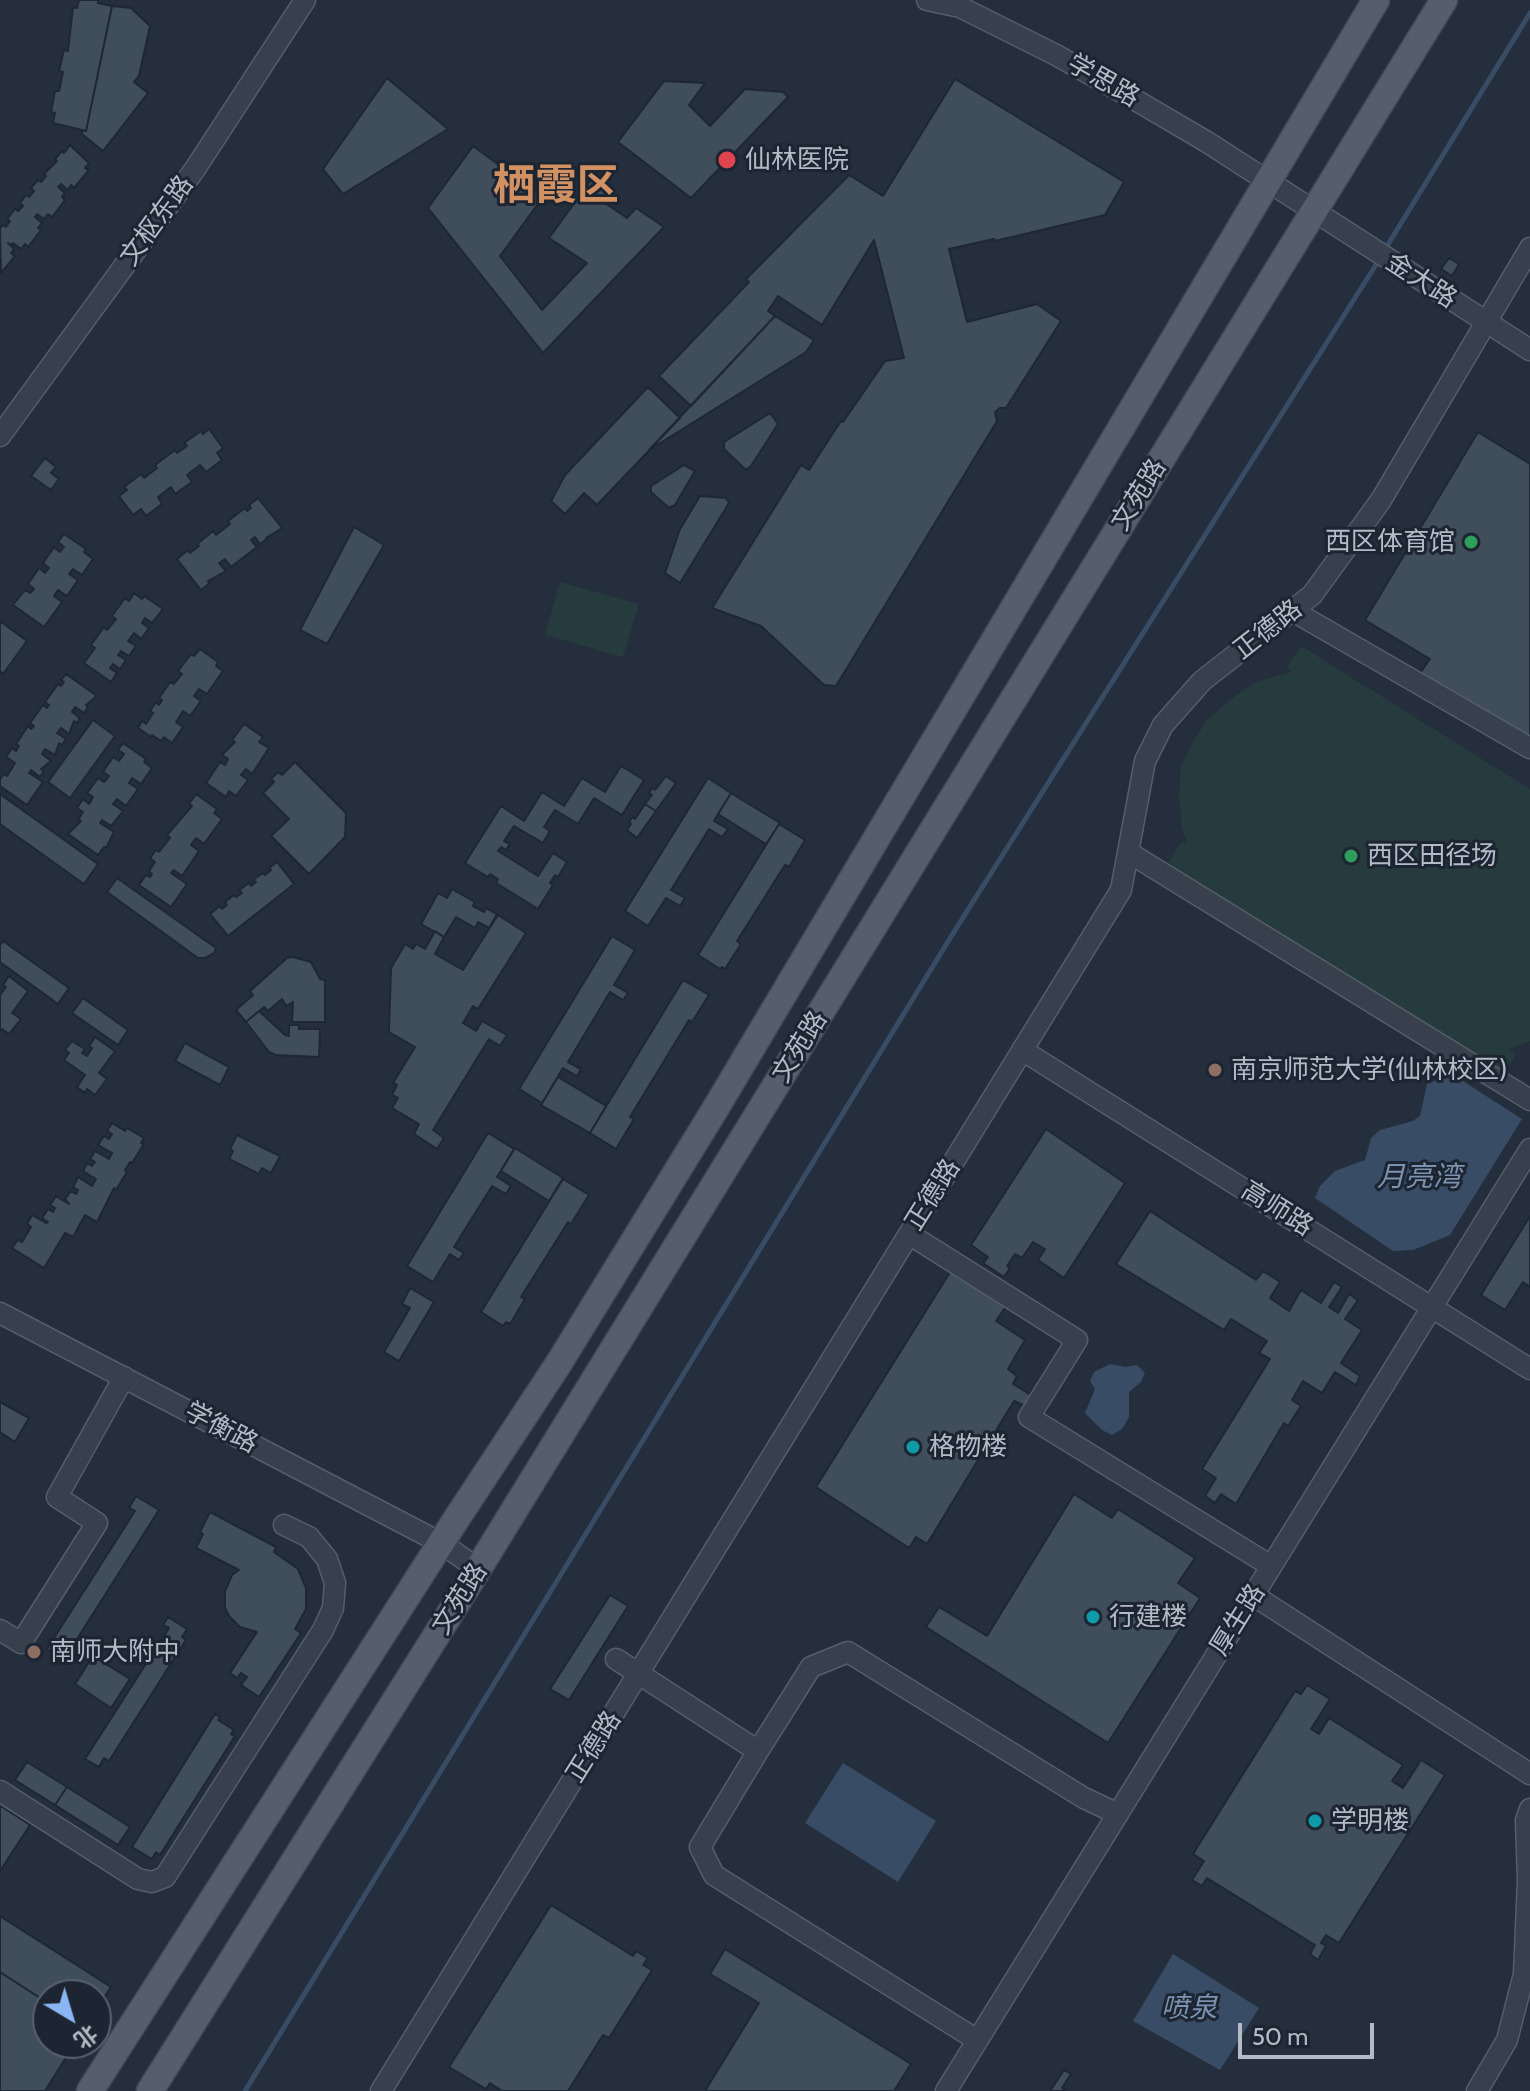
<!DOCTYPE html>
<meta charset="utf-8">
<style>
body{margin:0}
#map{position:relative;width:1530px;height:2091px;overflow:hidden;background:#242e3c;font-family:Cabin,"Noto Sans SC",sans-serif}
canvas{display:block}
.north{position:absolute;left:32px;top:1979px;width:80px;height:80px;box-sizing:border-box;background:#1c2531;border:2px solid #58616d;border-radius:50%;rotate:142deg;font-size:22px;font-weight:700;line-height:32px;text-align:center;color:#b3bbc7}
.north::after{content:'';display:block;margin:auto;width:28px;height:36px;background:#8ab6f5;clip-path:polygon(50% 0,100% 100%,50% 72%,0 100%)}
.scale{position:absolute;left:1238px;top:2023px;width:136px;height:36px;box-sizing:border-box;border:4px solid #b3bbc7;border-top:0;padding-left:10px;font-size:24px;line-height:28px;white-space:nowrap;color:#b3bbc7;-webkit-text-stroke:6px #1c2531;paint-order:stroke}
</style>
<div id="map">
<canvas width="1530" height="2091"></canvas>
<div class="north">北</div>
<div class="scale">50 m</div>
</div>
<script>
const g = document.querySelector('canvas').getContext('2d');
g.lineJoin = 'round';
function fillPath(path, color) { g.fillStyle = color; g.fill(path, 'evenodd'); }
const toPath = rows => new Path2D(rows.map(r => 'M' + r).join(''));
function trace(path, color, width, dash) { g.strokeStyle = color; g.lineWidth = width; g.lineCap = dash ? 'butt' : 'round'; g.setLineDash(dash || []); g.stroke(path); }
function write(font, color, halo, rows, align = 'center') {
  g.font = font + ' Cabin,"Noto Sans SC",sans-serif'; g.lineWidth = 6; g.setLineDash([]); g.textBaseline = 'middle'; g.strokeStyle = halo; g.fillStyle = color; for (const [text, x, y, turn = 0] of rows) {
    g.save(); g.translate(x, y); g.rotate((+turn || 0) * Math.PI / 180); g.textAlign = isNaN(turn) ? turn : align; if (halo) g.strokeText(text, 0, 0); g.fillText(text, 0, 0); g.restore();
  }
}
fillPath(toPath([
 [560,582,639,604,623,657,545,635],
 [1301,646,1530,789,1530,1041,1508,1049,1516,1055,1501,1077,1166,866,1181,842,1187,844,1182,827,1179,798,1181,766,1193,742,1207,720,1235,696,1256,682,1292,672,1287,667]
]), '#253b3d');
fillPath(toPath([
 [1452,1074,1522,1119,1450,1235,1413,1250,1393,1251,1315,1198,1320,1186,1335,1171,1365,1160,1371,1138,1380,1130,1413,1121,1420,1116,1427,1084],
 [1110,1364,1125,1367,1137,1365,1145,1373,1141,1382,1129,1392,1129,1417,1122,1429,1112,1435,1102,1430,1085,1413,1095,1389,1090,1381,1094,1372],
 [843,1763,936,1821,898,1882,805,1823],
 [1173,1954,1259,2008,1220,2070,1133,2021]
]), '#394c65');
trace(toPath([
 [1384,251,1530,13],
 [245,2091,952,935,1379,260]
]), '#394c65', 5);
const building = toPath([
 [79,0,98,0,98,3,112,6,86,131,53,123,55,113,51,112,55,91,59,91,63,72,59,71,64,50,68,51,73,7,77,8,79,0],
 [112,6,131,8,150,26,139,76,134,82,148,93,103,151,82,134,82,130,86,131,112,6],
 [387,78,448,129,343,194,323,169,387,78],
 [955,79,1124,182,1105,215,995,241,994,239,949,249,967,322,1037,304,1061,321,1006,408,1000,408,995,412,997,421,836,686,824,685,761,626,712,608,801,465,809,470,841,421,843,422,885,361,904,358,874,240,822,325,778,296,768,311,775,316,691,406,659,376,749,282,746,279,849,175,883,196,955,79],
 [664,81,705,83,689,105,710,126,745,89,783,92,788,97,691,198,618,142,664,81],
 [70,145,89,163,85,168,89,170,74,188,71,185,68,190,61,184,58,187,65,193,62,197,65,200,52,217,48,214,44,219,37,214,35,217,42,223,38,228,41,230,28,247,25,244,21,249,13,243,11,245,8,243,14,249,11,253,15,256,1,273,0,228,3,225,6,227,10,221,7,219,15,209,18,211,23,206,20,203,26,195,29,197,34,191,31,188,38,180,41,182,46,176,44,174,57,161,55,159,62,151,64,153,70,145],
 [473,146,543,197,500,256,542,310,587,263,549,238,594,176,614,190,605,203,627,218,636,208,664,227,543,353,428,208,473,146],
 [1449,258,1459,264,1452,276,1441,269,1449,258],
 [775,316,814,340,806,352,649,450,775,316],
 [648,387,680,418,597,505,584,493,565,514,551,501,565,475,648,387],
 [770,413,778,424,751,466,746,470,724,449,724,442,770,413],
 [209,429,223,448,217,453,222,460,206,472,200,465,187,475,192,482,175,494,171,487,158,497,162,504,146,516,141,509,133,515,119,496,127,490,124,487,141,474,144,478,157,468,155,465,175,450,177,453,187,446,184,443,201,431,203,434,209,429],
 [1478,432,1530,464,1530,743,1420,673,1430,659,1365,620,1478,432],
 [45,458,56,467,51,473,59,479,51,490,31,476,45,458],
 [684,465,695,471,675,505,669,508,651,492,651,486,684,465],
 [700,496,726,498,729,503,680,583,665,573,680,529,700,496],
 [258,498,282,528,266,538,267,539,260,544,255,537,251,540,257,547,231,567,225,559,219,563,226,571,208,581,210,583,201,590,177,559,188,550,190,553,199,546,197,544,213,531,216,535,230,524,228,521,245,508,247,511,251,508,249,505,258,498],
 [354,527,384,545,327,644,300,630,354,527],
 [64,534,86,549,84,552,93,559,82,575,73,569,69,574,78,580,67,596,58,590,54,596,62,602,44,627,13,605,25,590,30,593,34,589,28,584,39,568,45,573,49,568,43,563,54,547,60,552,64,547,58,542,64,534],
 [134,593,142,599,144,596,163,609,152,623,145,618,142,623,149,628,141,639,134,633,128,641,136,646,129,656,121,651,118,655,126,660,120,669,113,664,110,668,117,673,111,682,84,663,95,648,91,645,104,627,107,630,116,619,112,616,125,598,129,601,134,593],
 [0,621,27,641,3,674,0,671,0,621],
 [200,649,218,662,216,666,223,671,207,694,199,689,194,696,201,701,190,716,183,711,176,722,183,727,172,743,164,737,161,741,152,735,151,737,138,728,142,721,146,724,153,713,150,711,156,702,159,705,162,700,159,698,170,682,174,684,182,674,178,671,191,654,194,656,200,649],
 [66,674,97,696,86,705,88,707,84,713,75,707,72,712,80,718,77,723,74,721,69,734,61,728,57,733,66,739,62,745,59,743,55,755,45,749,42,754,51,761,41,769,44,771,40,777,31,770,29,773,43,782,27,805,0,786,0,779,4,774,7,776,15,763,6,757,12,748,16,751,19,746,16,744,28,726,31,729,34,726,30,723,43,705,47,708,49,705,45,702,58,684,61,686,64,682,61,680,66,674],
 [93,720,115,736,70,798,48,782,93,720],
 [244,724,263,737,259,742,269,748,252,774,246,769,241,775,248,780,236,796,229,791,226,797,206,783,220,762,225,765,228,759,222,755,235,742,232,740,244,724],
 [123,743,146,759,144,762,152,768,141,784,132,778,129,783,138,789,126,806,117,799,113,804,123,811,111,826,102,820,100,823,114,832,106,848,104,847,98,855,68,834,81,821,78,820,83,812,77,808,83,799,89,804,93,797,87,793,98,778,104,782,109,776,103,772,113,757,119,761,124,754,118,750,123,743],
 [295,762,346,813,345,837,309,874,271,836,289,819,263,793,274,782,271,779,278,772,282,775,295,762],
 [621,766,644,780,622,815,594,798,578,824,555,810,544,827,550,831,543,843,514,826,504,841,510,844,506,850,501,847,498,851,538,876,553,853,567,862,558,877,555,875,550,883,553,885,538,909,496,883,498,879,490,874,488,877,465,863,501,806,524,821,542,792,564,806,582,778,605,792,621,766],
 [666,776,676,783,656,811,645,804,652,795,649,793,652,788,655,790,666,776],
 [708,778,731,793,714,821,728,829,722,837,709,829,671,890,685,898,680,906,666,898,648,926,625,911,708,778],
 [731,793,780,823,766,844,718,814,731,793],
 [0,794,98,864,84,884,0,824,0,794],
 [196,794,217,809,214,813,222,819,204,844,196,838,191,845,199,851,182,876,174,870,171,873,187,884,171,907,139,885,146,875,150,877,152,874,149,871,155,862,150,858,156,850,159,852,170,838,167,835,192,806,189,804,196,794],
 [645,804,656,811,637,838,627,830,631,824,629,822,633,817,635,819,645,804],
 [779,824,805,840,789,867,785,865,737,941,741,944,725,969,722,967,720,969,698,955,779,824],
 [277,862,294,884,228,936,210,914,220,906,222,909,227,905,225,902,234,895,236,897,242,893,239,890,249,883,251,886,256,882,253,880,263,873,265,875,271,870,269,868,277,862],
 [117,878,216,948,214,953,205,958,198,958,107,892,117,878],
 [452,889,475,902,473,906,484,912,486,908,497,914,489,928,478,922,475,928,456,917,444,937,421,924,438,893,447,898,452,889],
 [498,915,526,933,478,1009,473,1006,463,1023,476,1031,482,1021,507,1035,500,1046,489,1039,433,1130,444,1138,437,1149,414,1134,419,1124,392,1108,398,1098,392,1095,397,1085,393,1083,415,1047,389,1032,391,968,405,944,413,949,416,944,425,949,435,931,444,937,435,954,463,970,498,915],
 [612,936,635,950,614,985,628,993,623,1000,610,992,568,1062,581,1069,577,1076,563,1068,542,1103,519,1089,612,936],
 [3,941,69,988,58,1004,0,962,0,945,3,941],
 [293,957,311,962,320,979,325,980,325,1022,292,1022,293,1002,286,1006,282,999,268,1011,264,1007,246,1022,236,1010,253,995,250,991,287,958,293,957],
 [9,976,28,991,12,1013,21,1019,9,1034,2,1029,0,1031,0,995,6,987,3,985,9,976],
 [683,980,709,995,692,1022,689,1020,630,1117,634,1119,616,1149,590,1133,683,980],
 [83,998,128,1030,118,1045,72,1013,83,998],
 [259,1011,285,1035,289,1036,289,1025,299,1025,299,1029,320,1029,319,1057,276,1055,269,1052,246,1022,259,1011],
 [95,1037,115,1051,99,1073,107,1079,95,1095,87,1089,85,1093,77,1087,85,1075,64,1060,69,1053,65,1050,72,1041,85,1049,82,1053,87,1056,92,1048,89,1046,95,1037],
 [185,1043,229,1067,220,1085,175,1061,185,1043],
 [558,1077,606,1106,590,1133,541,1105,558,1077],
 [112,1123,125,1131,127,1128,144,1138,141,1143,144,1144,132,1163,130,1162,125,1170,127,1172,116,1190,114,1188,97,1222,85,1215,73,1237,65,1233,44,1268,12,1248,18,1240,22,1242,31,1227,27,1224,32,1215,46,1223,48,1222,42,1218,48,1209,53,1212,55,1208,50,1205,56,1196,69,1204,65,1199,71,1191,76,1194,78,1190,73,1187,78,1177,92,1186,96,1179,83,1171,87,1163,92,1166,95,1162,90,1159,95,1151,109,1159,112,1153,98,1145,104,1136,109,1139,112,1134,107,1131,112,1123],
 [1046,1129,1125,1183,1064,1278,1038,1260,1045,1249,1033,1242,1022,1258,1015,1254,1007,1266,1010,1268,1004,1277,983,1263,988,1257,971,1245,1046,1129],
 [488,1133,514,1149,497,1177,511,1186,506,1194,492,1186,454,1247,464,1253,459,1260,450,1254,433,1282,407,1266,488,1133],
 [237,1135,280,1156,271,1173,262,1168,259,1174,229,1159,233,1151,230,1149,237,1135],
 [515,1148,563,1178,549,1201,501,1171,515,1148],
 [563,1179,589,1195,571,1224,568,1222,521,1297,525,1299,510,1324,506,1322,503,1326,481,1312,563,1179],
 [1150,1211,1256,1280,1263,1271,1280,1282,1270,1298,1289,1311,1301,1290,1321,1303,1334,1282,1342,1287,1329,1307,1338,1313,1349,1294,1358,1300,1345,1319,1362,1330,1341,1363,1360,1376,1356,1385,1335,1372,1322,1393,1303,1381,1292,1400,1301,1406,1288,1426,1284,1423,1236,1504,1221,1494,1215,1503,1205,1496,1216,1478,1202,1469,1270,1359,1259,1353,1267,1341,1231,1319,1224,1330,1116,1264,1150,1211],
 [1530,1216,1530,1287,1523,1282,1505,1310,1481,1295,1530,1216],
 [952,1269,1007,1305,996,1321,1025,1340,1008,1369,1017,1376,1013,1384,1031,1395,1025,1406,1014,1401,927,1544,916,1537,909,1548,816,1487,952,1269],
 [410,1288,434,1302,399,1361,384,1352,410,1308,402,1304,410,1288],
 [0,1402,29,1418,15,1442,0,1432,0,1402],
 [1074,1494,1112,1518,1118,1509,1195,1558,1178,1583,1200,1598,1108,1743,926,1627,939,1607,987,1636,1074,1494],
 [136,1496,159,1510,70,1650,66,1648,60,1657,47,1649,135,1511,129,1508,136,1496],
 [210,1512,276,1547,274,1552,298,1569,306,1588,306,1609,295,1629,301,1633,259,1697,241,1685,247,1677,241,1673,237,1678,230,1673,257,1632,240,1627,229,1616,225,1608,225,1591,232,1575,239,1570,196,1548,203,1534,200,1532,210,1512],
 [610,1595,628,1606,569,1700,550,1689,610,1595],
 [168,1617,187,1629,182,1637,186,1640,109,1761,104,1758,99,1767,85,1759,169,1628,163,1625,168,1617],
 [93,1656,130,1679,111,1708,75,1684,93,1656],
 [1307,1685,1330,1699,1311,1729,1319,1734,1329,1718,1403,1765,1392,1781,1403,1788,1421,1760,1445,1775,1339,1943,1326,1935,1321,1943,1326,1946,1318,1960,1310,1954,1315,1945,1207,1878,1202,1886,1192,1880,1204,1861,1193,1854,1295,1691,1301,1694,1307,1685],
 [215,1714,220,1717,218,1720,234,1730,231,1734,235,1736,160,1855,156,1852,152,1859,132,1847,215,1714],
 [27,1762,67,1787,55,1805,15,1780,27,1762],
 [67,1787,130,1827,118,1845,55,1805,67,1787],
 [1,1806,30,1825,0,1871,0,1808,1,1806],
 [551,1905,633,1956,636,1951,648,1958,643,1965,652,1970,609,2038,603,2035,568,2091,502,2091,490,2083,486,2089,449,2067,551,1905],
 [0,1916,111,1987,96,2010,96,1995,48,1995,48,2003,0,1972,0,1916],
 [725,1949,911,2064,894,2091,705,2091,759,2003,710,1974,725,1949],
 [0,1972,48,2003,48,2043,75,2043,45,2091,0,2091,0,1972],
 [1064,2070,1071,2074,1062,2088,1067,2091,1050,2091,1064,2070]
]);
fillPath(building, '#404d5b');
trace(building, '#1e2733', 2);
const minor = toPath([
 [927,0,960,7,1056,55,1127,95,1207,142,1530,350],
 [0,436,195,169,305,0],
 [1293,611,1530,748],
 [1128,852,1530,1100],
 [1022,1050,1530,1369],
 [909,1234,1077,1340,1029,1417,1271,1566],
 [0,1313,441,1543,478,1569],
 [1253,1595,1530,1774],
 [0,1630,21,1643,97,1523,57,1497,124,1377],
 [616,1659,758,1751],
 [0,1791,138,1879,152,1882,165,1877,323,1630,333,1608,335,1583,327,1559,309,1537,284,1525],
 [977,2040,714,1875,700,1847,758,1751,811,1667,848,1652,1084,1798,1118,1814],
 [381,2091,1121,890,1145,761,1163,725,1202,681,1312,595,1381,500,1530,248],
 [946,2091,1530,1149],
 [1477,2091,1507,2040,1524,1974,1528,1881,1526,1820,1530,1809]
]);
const major = toPath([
 [90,2091,457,1518,559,1363,714,1111,1376,0],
 [150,2091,478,1569,1444,0]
]);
trace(minor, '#555e6a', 23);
trace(major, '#404955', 29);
trace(minor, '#37404c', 20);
trace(major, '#555f6c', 26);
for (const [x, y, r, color] of [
 [727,160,10,"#e0444e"],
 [1471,542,8,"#2e9e5b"],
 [1351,856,8,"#2e9e5b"],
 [1215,1070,8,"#8d6e63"],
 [913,1447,8,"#0f9aa8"],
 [1093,1617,8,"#0f9aa8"],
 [34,1652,8,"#8d6e63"],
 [1315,1821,8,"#0f9aa8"]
]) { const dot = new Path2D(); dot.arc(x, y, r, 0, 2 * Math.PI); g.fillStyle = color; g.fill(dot); trace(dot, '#1c2531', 3); }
write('26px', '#b3bbc7', '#1c2531', [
 ["学思路",1103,81,30],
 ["文枢东路",157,221,-54],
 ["金大路",1421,281,33],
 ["文苑路",1139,495,-58],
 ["正德路",1268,630,-38],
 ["文苑路",800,1047,-58],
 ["正德路",933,1195,-58],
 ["高师路",1277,1209,32],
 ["学衡路",221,1428,28],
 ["文苑路",460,1599,-58],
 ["厚生路",1238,1620,-58],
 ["正德路",594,1747,-58]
]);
write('26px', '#b3bbc7', '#1c2531', [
 ["仙林医院",745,160],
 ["西区体育馆",1455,542,"right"],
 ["西区田径场",1367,856],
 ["南京师范大学(仙林校区)",1231,1070],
 ["格物楼",929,1447],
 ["行建楼",1109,1617],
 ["南师大附中",50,1652],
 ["学明楼",1331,1821]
], 'left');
write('italic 28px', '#7c92af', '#1c2531', [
 ["月亮湾",1419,1178],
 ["喷泉",1189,2009]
]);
write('bold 42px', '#d29163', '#1c2531', [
 ["栖霞区",556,187]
]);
</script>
